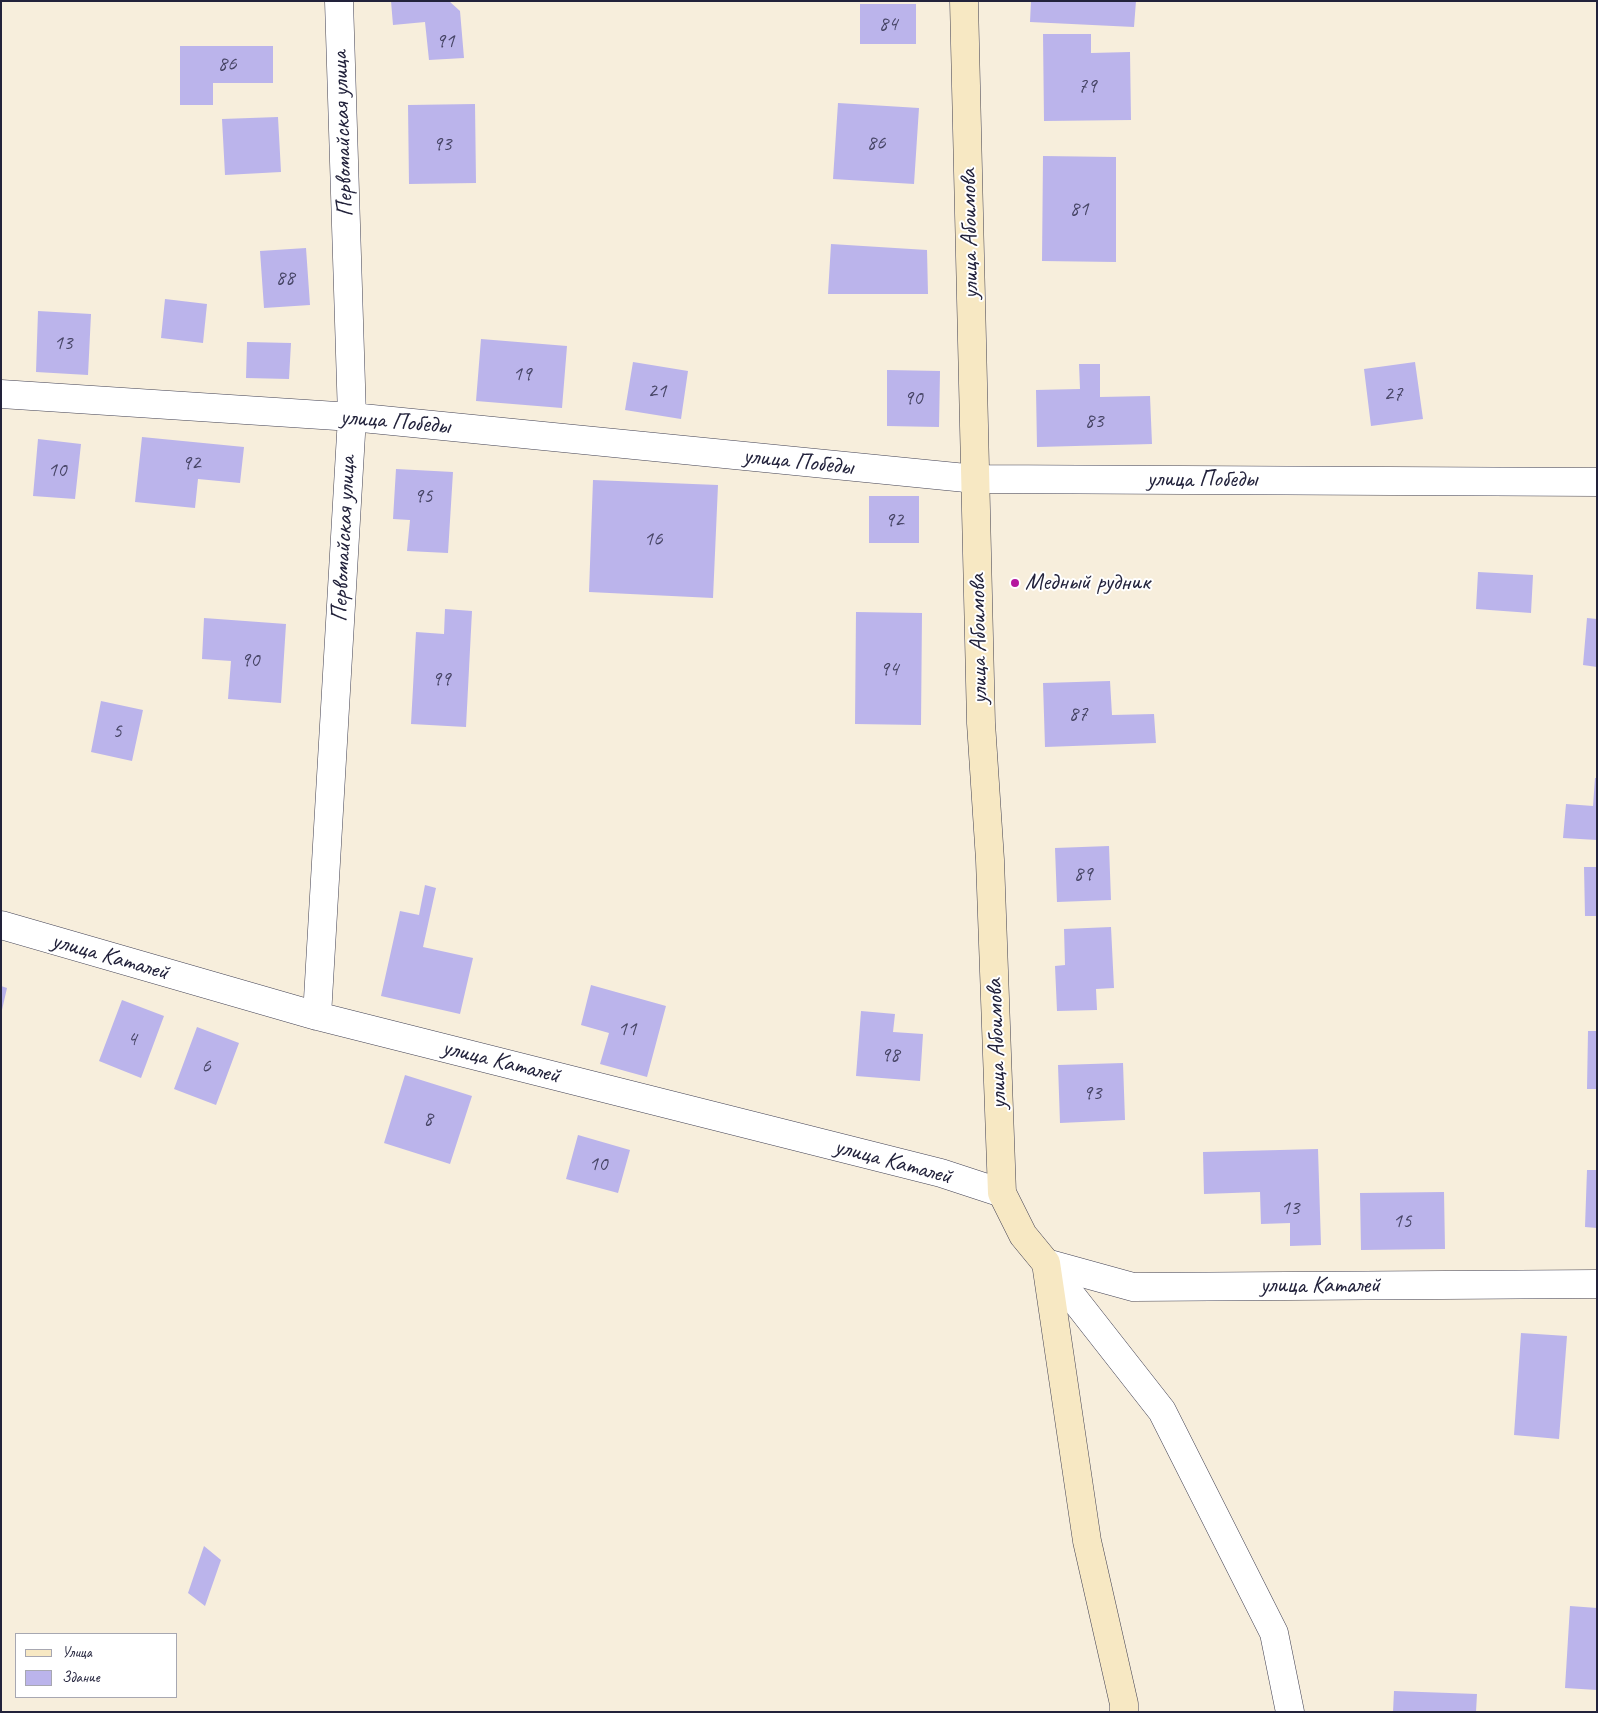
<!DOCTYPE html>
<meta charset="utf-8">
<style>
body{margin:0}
#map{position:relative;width:1598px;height:1713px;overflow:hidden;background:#f7eedc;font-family:Caveat,sans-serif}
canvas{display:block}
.frame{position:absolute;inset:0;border:2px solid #22223b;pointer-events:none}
.legend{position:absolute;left:15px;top:1633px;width:162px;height:65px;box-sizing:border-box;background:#fff;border:1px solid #a7a7b1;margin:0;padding:6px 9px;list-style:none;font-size:15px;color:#22223b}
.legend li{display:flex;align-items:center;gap:10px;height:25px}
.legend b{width:25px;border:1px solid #a7a7b1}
</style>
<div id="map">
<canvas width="1598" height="1713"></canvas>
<div class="frame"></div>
<ul class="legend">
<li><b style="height:6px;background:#f7e8c3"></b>Улица</li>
<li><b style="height:14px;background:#bbb4eb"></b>Здание</li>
</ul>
</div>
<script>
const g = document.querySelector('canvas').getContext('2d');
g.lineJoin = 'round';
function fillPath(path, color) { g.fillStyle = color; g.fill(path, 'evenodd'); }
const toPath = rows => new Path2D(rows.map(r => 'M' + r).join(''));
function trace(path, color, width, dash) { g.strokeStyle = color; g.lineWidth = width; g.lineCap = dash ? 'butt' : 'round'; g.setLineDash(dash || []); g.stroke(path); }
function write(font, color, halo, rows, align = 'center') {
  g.font = font + ' Caveat,sans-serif'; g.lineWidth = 4; g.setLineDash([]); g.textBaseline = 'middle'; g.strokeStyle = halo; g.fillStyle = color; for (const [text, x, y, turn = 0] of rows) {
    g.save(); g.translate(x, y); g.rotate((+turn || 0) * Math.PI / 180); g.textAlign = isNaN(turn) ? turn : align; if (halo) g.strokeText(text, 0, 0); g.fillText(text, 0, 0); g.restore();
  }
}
fillPath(toPath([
 [391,1,449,1,460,11,464,58,429,60,425,22,393,25],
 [1031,1,1136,1,1134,27,1030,22],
 [860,4,916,4,916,44,860,44],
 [1043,34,1091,34,1091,53,1130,52,1131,120,1044,121],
 [180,46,273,46,273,83,213,83,213,105,180,105],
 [838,103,919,108,914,184,833,179],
 [475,104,476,183,409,184,408,105],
 [278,117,281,172,225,175,222,119],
 [1043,156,1116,157,1116,262,1042,261],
 [831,244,927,250,928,294,828,294],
 [306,248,310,305,264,308,260,251],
 [165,299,207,304,203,343,161,338],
 [38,311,91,314,88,375,36,372],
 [481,339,567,346,562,408,476,401],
 [247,342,291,343,289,379,246,378],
 [633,362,688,371,681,419,625,410],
 [1415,362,1423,419,1371,426,1364,369],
 [1079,364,1100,364,1100,397,1150,396,1152,444,1037,447,1036,390,1080,389],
 [887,370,940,371,939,427,887,426],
 [142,437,244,447,240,483,198,479,195,508,135,502],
 [38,439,81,444,75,499,33,496],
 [396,469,453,472,448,553,407,551,410,520,393,519],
 [593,480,718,485,713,598,589,592],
 [869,496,919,496,919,543,869,543],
 [1478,572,1533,575,1531,613,1476,609],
 [445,609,472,611,466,727,411,724,416,632,444,634],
 [856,612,922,613,921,725,855,724],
 [204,618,286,624,281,703,228,699,231,661,202,659],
 [1587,618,1597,619,1597,667,1583,665],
 [1110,681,1112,715,1154,714,1156,743,1045,747,1043,683],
 [101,701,143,710,132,761,91,752],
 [1595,778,1597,778,1597,840,1563,838,1566,804,1593,806],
 [1109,846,1111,900,1057,902,1055,848],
 [1584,867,1597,867,1597,916,1585,916],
 [425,885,436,888,423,947,473,958,460,1014,381,996,400,911,419,915],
 [1111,927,1114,988,1096,989,1097,1010,1057,1011,1055,966,1065,965,1064,929],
 [591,985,666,1006,647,1077,600,1064,609,1033,581,1025],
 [1,986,7,988,2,1010,1,1009],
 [122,1000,164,1016,141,1078,99,1061],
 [861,1011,895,1014,893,1032,923,1034,920,1081,856,1076],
 [197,1027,239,1043,216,1105,174,1089],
 [1588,1031,1597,1031,1597,1089,1587,1089],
 [1123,1063,1125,1120,1060,1123,1058,1065],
 [405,1075,472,1096,450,1164,384,1143],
 [578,1135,630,1150,618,1193,566,1179],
 [1318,1149,1321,1245,1290,1246,1290,1223,1261,1224,1260,1192,1204,1194,1203,1152],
 [1587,1170,1597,1170,1597,1228,1585,1227],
 [1444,1192,1445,1249,1361,1250,1360,1193],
 [1521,1333,1567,1336,1559,1439,1514,1435],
 [204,1546,221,1560,205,1606,188,1593],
 [1570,1606,1597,1608,1597,1690,1565,1688],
 [1394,1691,1477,1694,1476,1712,1393,1712]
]), '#bbb4eb');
const minor = toPath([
 [1,394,352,417,976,479,1597,482],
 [1,925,317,1016,941,1173,1002,1193],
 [317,1016,352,417,339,1],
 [1046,1263,1162,1411,1274,1633,1290,1712]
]);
const tertiary = toPath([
 [1046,1263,1133,1287,1597,1284]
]);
const secondary = toPath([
 [964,1,981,723,990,860,1002,1193,1023,1235,1046,1263,1087,1541,1124,1704,1124,1712]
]);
trace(minor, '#424153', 29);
trace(tertiary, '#424153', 29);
trace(secondary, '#424153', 29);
trace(minor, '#fff', 28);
trace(tertiary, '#fff', 28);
trace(secondary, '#f7e8c3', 28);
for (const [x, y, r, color] of [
 [1015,583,5,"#b5179e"]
]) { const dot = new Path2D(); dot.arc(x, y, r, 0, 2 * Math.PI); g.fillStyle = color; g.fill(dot); trace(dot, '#fff', 2); }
write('21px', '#484667', null, [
 ["84",888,24],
 ["91",445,41],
 ["86",227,64],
 ["79",1087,86],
 ["86",876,143],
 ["93",442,144],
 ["81",1079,209],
 ["88",285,278],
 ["13",63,343],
 ["19",522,374],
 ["21",657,391],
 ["27",1393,394],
 ["90",913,398],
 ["83",1094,421],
 ["92",191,463],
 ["10",57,470],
 ["95",423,496],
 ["92",894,520],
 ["16",653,539],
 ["90",250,660],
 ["94",889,669],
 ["99",441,679],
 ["87",1078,714],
 ["5",117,731],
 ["89",1083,874],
 ["11",627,1029],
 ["4",132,1039],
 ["98",890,1055],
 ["6",206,1066],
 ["93",1092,1093],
 ["8",428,1119],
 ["10",598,1164],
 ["13",1290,1208],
 ["15",1402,1221]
]);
write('24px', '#22223b', '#fff', [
 ["Первомайская улица",343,134,-92],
 ["улица Абоимова",970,234,-91],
 ["улица Победы",395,422,5],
 ["улица Победы",798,462,6],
 ["улица Победы",1202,480],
 ["Первомайская улица",344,539,-87],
 ["улица Абоимова",979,639,-91],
 ["улица Каталей",110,957,16],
 ["улица Абоимова",997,1044,-92],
 ["улица Каталей",501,1062,14],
 ["улица Каталей",893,1162,15],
 ["улица Каталей",1320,1286]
]);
write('24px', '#22223b', '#fff', [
 ["Медный рудник",1025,583]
], 'left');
</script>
